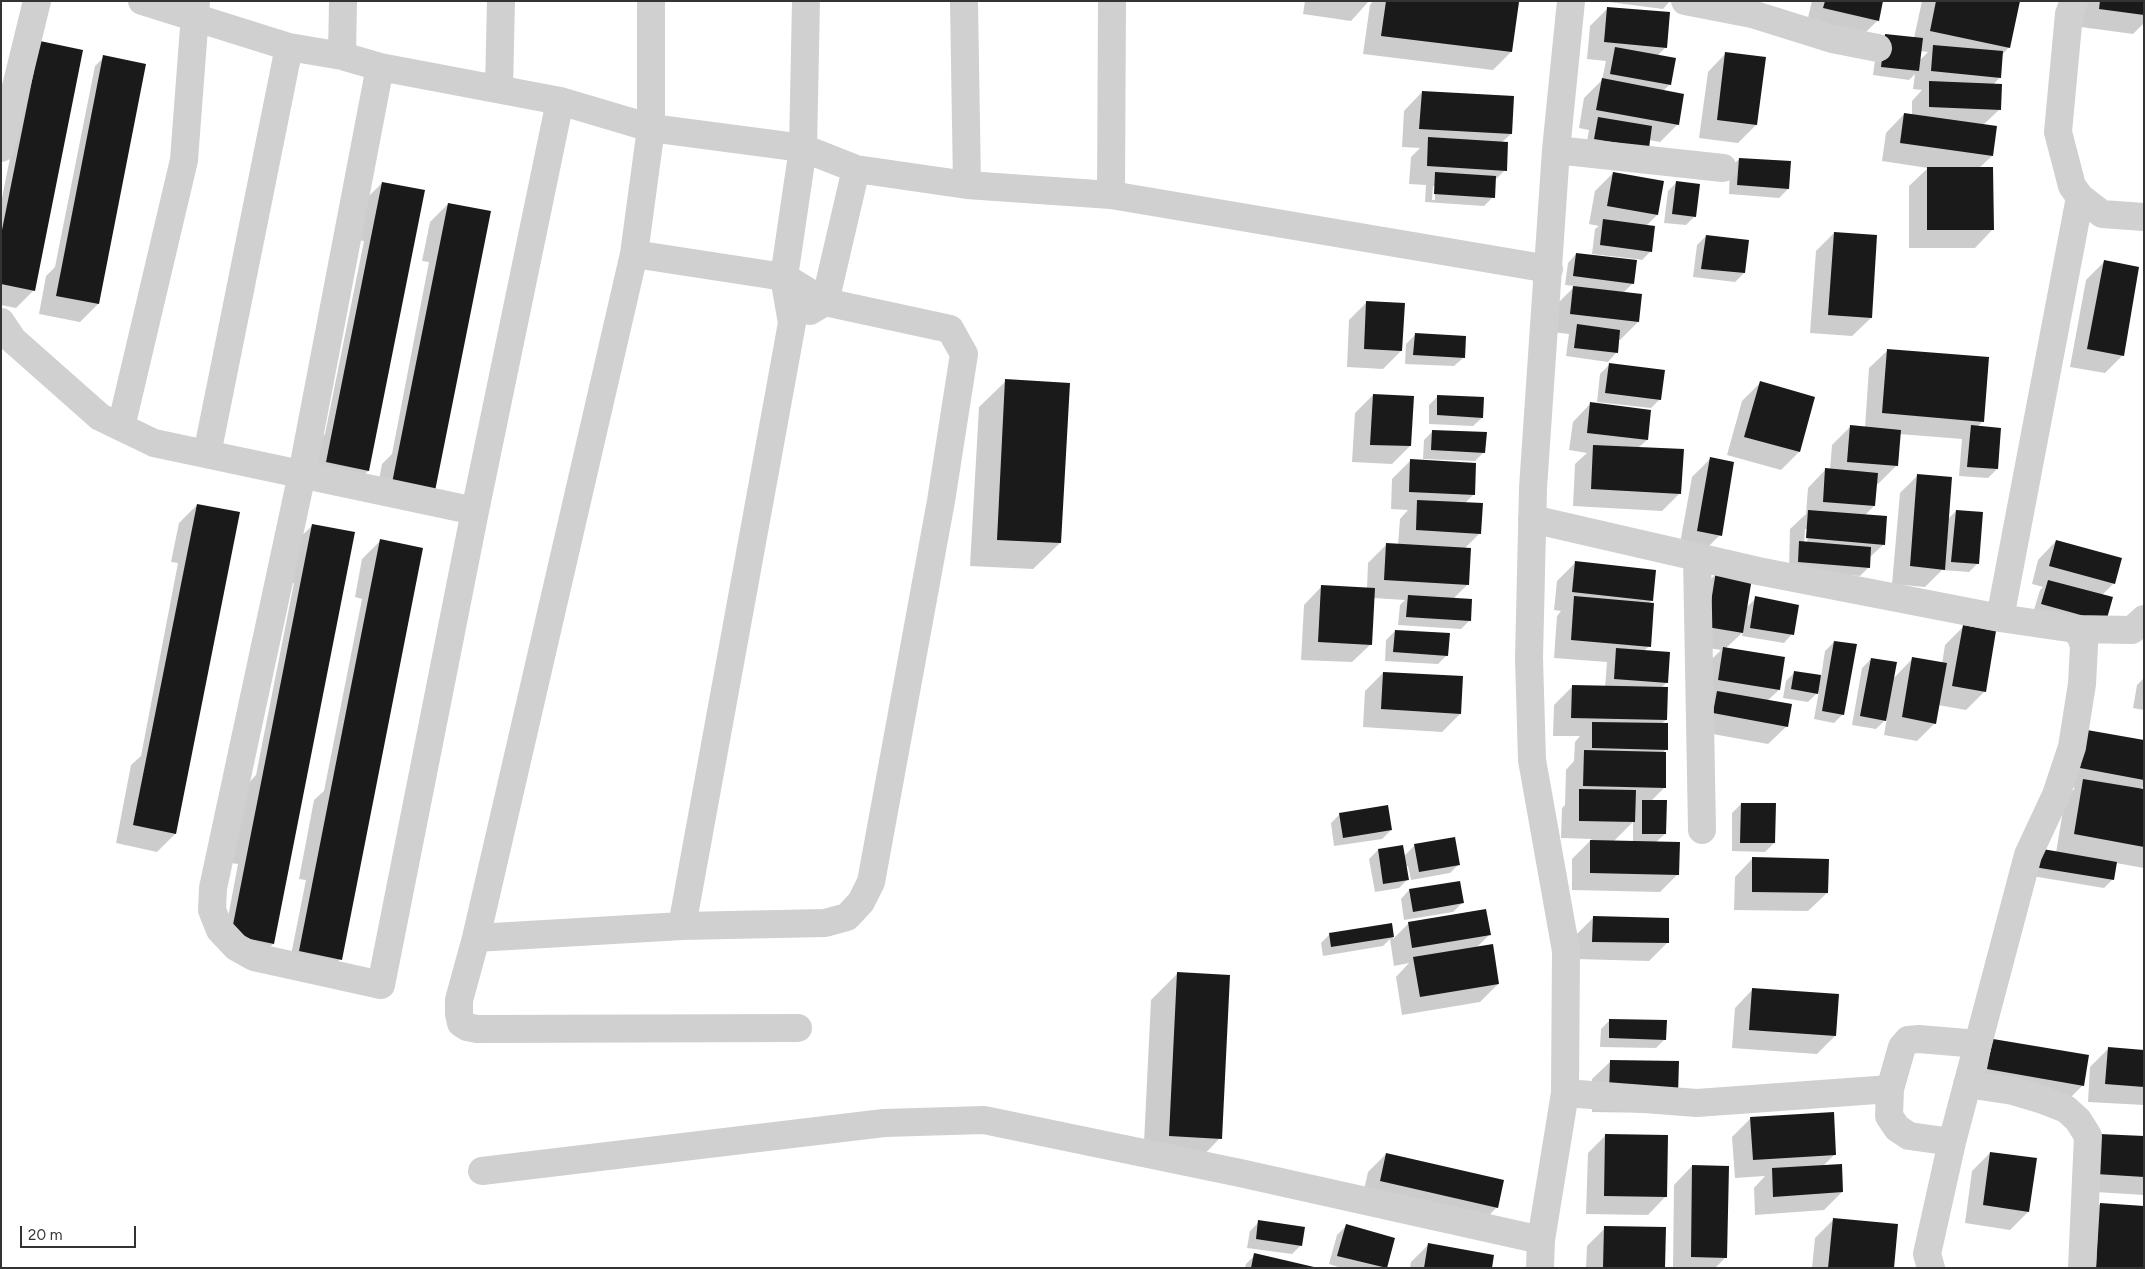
<!DOCTYPE html>
<style>
body{margin:0}
#map{position:relative;width:2145px;height:1269px;overflow:hidden;background:#fff;font-family:Figtree,sans-serif}
canvas{display:block}
.frame{position:absolute;inset:0;border:2px solid #333;pointer-events:none}
.scale{position:absolute;left:20px;top:1226px;width:116px;height:22px;box-sizing:border-box;border:2px solid #333;border-top:0;padding-left:6px;font-size:15px;line-height:18px;white-space:nowrap;color:#333;-webkit-text-stroke:4px #fff;paint-order:stroke}
</style>
<div id="map">
<canvas width="2145" height="1269"></canvas>
<div class="frame"></div>
<div class="scale">20 m</div>
</div>
<script>
const g = document.querySelector('canvas').getContext('2d');
g.lineJoin = 'round';
function fillPath(path, color) { g.fillStyle = color; g.fill(path, 'evenodd'); }
const toPath = rows => new Path2D(rows.map(r => 'M' + r).join(''));
function trace(path, color, width, dash) { g.strokeStyle = color; g.lineWidth = width; g.lineCap = dash ? 'butt' : 'round'; g.setLineDash(dash || []); g.stroke(path); }
fillPath(toPath([
 [1305,1,1369,1,1351,21,1303,14],
 [1373,1,1503,1,1517,3,1511,52,1493,70,1363,54,1370,5],
 [1601,1,1670,1,1663,9],
 [1812,1,1882,1,1878,20,1860,38,1806,26],
 [1922,1,2019,1,2009,47,2002,55,2000,77,1993,85,2000,109,1983,125,1992,156,1979,168,1993,229,1975,248,1909,248,1909,186,1928,168,1882,161,1886,133,1904,114,1912,115,1912,101,1922,90,1913,89,1915,74,1909,80,1873,75,1877,44,1886,35,1914,38],
 [1921,51,1928,52,1919,61],
 [2085,1,2144,1,2144,23,2133,34,2081,27],
 [1608,8,1666,47,1657,56,1670,84,1663,91,1678,124,1660,142,1649,140,1586,147,1589,130,1579,128,1584,98,1602,80,1606,61,1587,59,1590,26],
 [40,43,34,290,16,308,1,305,1,203,31,52],
 [1726,53,1756,125,1738,143,1699,138,1708,72],
 [104,57,145,65,98,304,80,322,39,314,46,276,55,267,95,66],
 [1422,92,1512,98,1511,134,1501,143,1505,170,1494,181,1493,197,1484,206,1425,202,1426,185,1409,184,1411,157,1420,148,1402,147,1404,111],
 [1433,186,1435,186,1435,200,1432,200],
 [1739,159,1788,189,1779,198,1729,194,1730,168],
 [1613,173,1657,215,1646,226,1651,251,1642,260,1636,259,1636,262,1636,259,1592,254,1595,229,1599,226,1589,224,1595,191],
 [1677,182,1695,216,1686,225,1664,223,1668,191],
 [382,183,368,471,350,489,309,480,316,444,325,434,364,241,357,240,364,201],
 [448,204,434,491,375,501,382,464,392,454,429,262,422,261,430,222],
 [1834,233,1871,318,1852,336,1810,333,1816,251],
 [1706,236,1747,241,1744,273,1735,282,1693,277,1697,245],
 [1576,254,1633,283,1623,293,1638,322,1620,340,1618,340,1616,353,1608,362,1566,356,1569,334,1552,332,1556,305,1575,286,1565,285,1568,263],
 [2104,262,2123,355,2105,373,2070,367,2086,280],
 [1367,302,1401,351,1383,369,1347,367,1349,320],
 [1415,335,1463,358,1454,366,1405,364,1406,344],
 [1888,350,1983,421,1977,427,1997,469,1988,478,1959,476,1962,439,1899,434,1896,466,1878,484,1876,484,1874,506,1864,516,1884,544,1869,558,1869,567,1860,576,1789,570,1790,529,1806,514,1808,488,1826,469,1830,470,1832,445,1850,427,1865,428,1869,368],
 [1805,529,1808,529,1807,545,1804,545],
 [1609,365,1660,399,1651,408,1597,402,1600,374],
 [1006,381,1060,543,1033,569,970,566,979,407],
 [1760,383,1799,452,1781,470,1727,455,1742,401],
 [1373,395,1410,446,1392,464,1352,462,1355,413],
 [1438,396,1482,418,1473,426,1429,424,1429,405],
 [1591,403,1647,440,1638,448,1680,493,1662,511,1573,506,1575,464,1587,453,1569,450,1573,422],
 [1433,431,1484,452,1475,461,1423,459,1424,440],
 [1710,459,1720,535,1702,553,1679,549,1692,477],
 [1410,461,1473,495,1464,504,1480,533,1464,549,1467,585,1453,599,1470,620,1461,629,1398,625,1400,605,1405,600,1373,598,1371,644,1352,662,1301,660,1304,605,1322,586,1367,589,1368,563,1386,545,1398,545,1400,519,1408,510,1391,509,1392,479],
 [1918,475,1947,520,1956,511,1978,563,1969,572,1942,570,1925,587,1892,584,1900,493],
 [197,505,175,834,157,852,116,843,131,765,141,756,178,563,171,562,179,523],
 [313,525,273,944,264,953,223,944,238,864,231,863,247,785,256,775,294,583,287,582,294,543],
 [380,541,340,959,332,968,290,960,306,880,299,879,314,800,324,791,362,599,355,597,362,559],
 [2056,541,2114,583,2101,596,2105,621,2033,613,2040,590,2043,587,2032,584,2038,560],
 [1575,563,1652,600,1648,604,1649,646,1644,651,1667,682,1661,688,1666,720,1661,724,1666,749,1663,753,1665,787,1651,801,1665,834,1656,842,1678,874,1660,892,1572,890,1572,859,1592,839,1561,838,1562,808,1565,805,1566,770,1574,761,1575,742,1580,736,1553,736,1554,705,1572,687,1605,687,1607,662,1554,658,1557,616,1561,611,1554,610,1557,581],
 [1633,822,1633,842,1614,841],
 [1717,573,1746,608,1756,598,1792,634,1784,643,1742,636,1743,632,1726,648,1779,690,1767,701,1787,726,1768,744,1696,731,1705,666,1721,650,1689,645,1699,591],
 [1963,627,1984,692,1966,710,1938,705,1935,723,1917,741,1884,735,1887,718,1876,729,1852,725,1862,668,1871,659,1893,679,1912,659,1942,664,1945,645],
 [1395,631,1447,655,1438,664,1385,661,1386,640],
 [1834,642,1843,714,1834,723,1814,719,1819,691,1808,702,1783,698,1786,681,1795,672,1821,677,1825,651],
 [1383,673,1460,714,1442,732,1363,727,1365,691],
 [2144,678,2144,710,2133,708,2137,685],
 [2144,741,2144,786,2140,789,2144,790,2144,868,2116,863,2113,879,2104,888,2026,875,2056,853,2065,798,2075,788,2063,786,2069,750],
 [1741,804,1774,843,1765,852,1732,851,1732,813],
 [1340,814,1391,830,1382,839,1334,846,1331,823],
 [1415,845,1459,864,1450,873,1411,880,1408,866,1406,866,1408,879,1399,888,1375,892,1369,859,1378,850,1404,856],
 [1753,858,1827,893,1808,911,1734,910,1735,877],
 [1409,890,1462,903,1453,912,1404,920,1401,899],
 [1593,918,1667,943,1649,961,1575,959,1575,936],
 [1409,923,1489,935,1476,948,1498,984,1480,1002,1402,1015,1396,977,1409,963,1394,966,1390,939,1383,946,1323,956,1321,943,1330,934,1391,925,1393,939],
 [1178,973,1220,1138,1194,1165,1143,1163,1151,1000],
 [1753,989,1835,1036,1817,1054,1732,1048,1735,1008],
 [1610,1020,1665,1039,1656,1048,1600,1047,1601,1029],
 [1993,1040,2083,1085,2065,1103,1970,1087],
 [2108,1049,2144,1051,2144,1105,2088,1102,2090,1067],
 [1611,1061,1658,1113,1592,1112,1592,1079],
 [1750,1119,1835,1154,1823,1166,1842,1192,1824,1210,1755,1215,1754,1188,1765,1176,1735,1178,1732,1137],
 [1606,1135,1666,1196,1648,1215,1586,1214,1588,1153],
 [2144,1138,2144,1195,2079,1191],
 [1990,1153,2028,1212,2010,1230,1965,1223,1972,1171],
 [1386,1154,1497,1207,1479,1226,1362,1199,1368,1172],
 [1692,1166,1726,1257,1715,1268,1673,1268,1674,1185],
 [2100,1204,2144,1268,2079,1268,2082,1223],
 [1833,1220,1893,1268,1812,1268,1815,1238],
 [1259,1222,1301,1245,1292,1254,1247,1248,1250,1231],
 [1346,1226,1393,1238,1386,1268,1341,1268,1329,1264,1337,1235],
 [1605,1228,1664,1268,1586,1268,1587,1246],
 [1429,1244,1490,1268,1410,1268,1411,1262],
 [1255,1255,1312,1268,1245,1268,1246,1264]
]), '#0003');
fillPath(toPath([
 [1386,1,1519,2,1512,52,1381,36],
 [1825,1,1883,1,1879,21,1823,8],
 [1936,1,2020,1,2010,48,1930,31],
 [2100,1,2144,1,2144,15,2099,9],
 [1607,7,1670,12,1667,48,1604,42],
 [1885,34,1923,38,1919,71,1881,67],
 [40,41,83,50,35,291,1,284,1,235],
 [1933,45,2003,51,2001,78,1931,71],
 [1615,47,1676,58,1671,85,1610,74],
 [1725,52,1766,57,1757,125,1717,120],
 [103,55,146,64,99,304,56,296],
 [1602,78,1684,94,1679,125,1596,110],
 [1929,81,2002,84,2001,110,1929,107],
 [1422,91,1514,96,1512,134,1419,129],
 [1904,113,1997,126,1993,156,1900,143],
 [1598,117,1652,126,1649,148,1594,139],
 [1428,137,1508,142,1507,171,1427,166],
 [1739,158,1791,161,1789,189,1737,185],
 [1927,167,1993,167,1994,230,1927,230],
 [1435,172,1496,176,1495,198,1434,194],
 [1613,172,1664,181,1658,215,1607,206],
 [1676,181,1700,184,1696,217,1672,214],
 [382,182,425,190,369,471,326,462],
 [448,203,491,211,435,491,392,483],
 [1603,219,1655,226,1652,252,1600,245],
 [1834,232,1877,235,1872,318,1828,315],
 [1706,235,1749,240,1745,273,1701,269],
 [1576,253,1637,260,1634,284,1573,276],
 [2104,260,2139,267,2124,356,2087,349],
 [1573,286,1642,294,1639,322,1570,314],
 [1366,301,1405,303,1402,351,1364,349],
 [1577,324,1620,330,1618,353,1574,348],
 [1415,333,1466,336,1465,358,1413,355],
 [1887,349,1989,357,1984,422,1882,413],
 [1609,363,1665,370,1661,400,1605,393],
 [1005,379,1070,383,1061,543,997,540],
 [1760,381,1815,397,1800,452,1744,437],
 [1373,394,1414,396,1411,446,1370,445],
 [1437,395,1484,397,1483,418,1437,415],
 [1590,402,1651,410,1648,440,1587,433],
 [1850,425,1901,430,1898,466,1847,462],
 [1971,425,2001,428,1998,469,1967,467],
 [1432,430,1487,432,1485,453,1431,450],
 [1593,445,1684,449,1681,494,1591,489],
 [1710,457,1734,462,1722,536,1697,531],
 [1410,459,1476,463,1475,495,1409,492],
 [1825,468,1878,473,1875,506,1823,502],
 [1917,474,1952,477,1945,570,1910,566],
 [1417,500,1483,503,1481,534,1416,530],
 [197,504,240,512,176,834,133,825],
 [1808,510,1887,516,1885,545,1806,538],
 [1956,510,1983,512,1979,564,1951,562],
 [312,524,355,532,274,944,231,935],
 [380,539,423,548,342,960,299,951],
 [2056,540,2122,558,2115,584,2049,566],
 [1799,541,1871,547,1870,568,1798,562],
 [1386,543,1471,548,1469,585,1384,580],
 [1575,561,1656,570,1653,601,1572,592],
 [1716,571,1752,578,1743,633,1707,627],
 [2048,580,2113,597,2106,622,2041,604],
 [1321,585,1375,588,1372,645,1318,642],
 [1408,595,1472,599,1471,621,1406,617],
 [1574,596,1654,603,1651,647,1571,640],
 [1755,596,1799,605,1794,635,1750,628],
 [1963,625,1996,631,1986,692,1952,686],
 [1395,630,1450,633,1448,656,1393,652],
 [1834,641,1857,644,1844,715,1822,711],
 [1723,647,1785,657,1780,690,1718,680],
 [1616,648,1670,652,1668,683,1614,679],
 [1912,657,1947,663,1936,724,1902,717],
 [1871,658,1897,662,1886,721,1860,716],
 [1794,671,1821,675,1818,694,1791,689],
 [1383,672,1463,676,1461,714,1381,709],
 [1572,685,1668,687,1667,720,1571,718],
 [1717,691,1792,704,1788,727,1713,713],
 [1592,722,1668,723,1668,750,1592,748],
 [2087,730,2144,740,2144,780,2080,768],
 [1584,750,1666,752,1666,788,1583,786],
 [2083,779,2144,789,2144,847,2074,834],
 [1579,789,1636,790,1635,822,1579,821],
 [1642,800,1667,800,1666,834,1642,834],
 [1741,803,1776,803,1775,843,1740,843],
 [1388,805,1392,830,1343,838,1339,813],
 [1455,837,1460,865,1419,872,1414,844],
 [1590,840,1680,842,1679,875,1590,873],
 [1403,845,1409,880,1383,884,1378,849],
 [2037,848,2117,862,2114,880,2034,867],
 [1752,857,1829,859,1828,893,1752,892],
 [1460,881,1464,903,1413,912,1409,889],
 [1486,909,1491,935,1412,948,1408,922],
 [1593,916,1669,918,1669,943,1592,942],
 [1392,923,1394,937,1331,947,1329,933],
 [1493,944,1499,984,1420,997,1413,957],
 [1177,972,1230,975,1222,1139,1169,1136],
 [1752,988,1839,994,1836,1036,1749,1030],
 [1609,1019,1667,1020,1666,1040,1609,1038],
 [1993,1039,2089,1055,2084,1086,1987,1069],
 [2108,1047,2144,1050,2144,1087,2105,1084],
 [1610,1060,1679,1061,1678,1095,1609,1094],
 [1834,1112,1836,1155,1753,1160,1750,1117],
 [1605,1134,1668,1135,1667,1197,1604,1196],
 [2099,1134,2144,1136,2144,1177,2096,1174],
 [1990,1152,2037,1158,2029,1212,1983,1205],
 [1386,1153,1504,1180,1498,1208,1380,1181],
 [1842,1164,1843,1192,1773,1197,1772,1168],
 [1692,1165,1729,1166,1727,1258,1691,1257],
 [2100,1203,2144,1206,2144,1268,2096,1268],
 [1833,1218,1898,1224,1894,1268,1828,1268],
 [1258,1220,1305,1227,1302,1246,1256,1239],
 [1346,1224,1395,1238,1387,1268,1337,1256],
 [1604,1226,1666,1227,1665,1268,1603,1268],
 [1428,1243,1494,1255,1492,1268,1424,1268],
 [1254,1253,1314,1267,1314,1268,1251,1268]
]), '#1a1a1a');
trace(toPath([
 [142,1,289,47,342,56,380,67,560,101,651,128,803,148,856,169,967,185,1111,195,1549,269],
 [651,1,651,128,634,254,476,938,459,1000,459,1014,461,1023,467,1027,477,1029,798,1028],
 [964,1,967,185],
 [1685,1,1752,14,1832,39,1878,48],
 [2074,1,2069,14,2058,132,2072,186,2080,197,2102,214,2144,217],
 [342,56,343,1],
 [380,67,302,474,213,888,212,910,220,930,236,947,254,957,381,985,475,511,560,101],
 [499,88,501,1],
 [1,148,37,1],
 [1556,150,1723,168],
 [1111,195,1112,1],
 [810,311,825,302,856,169],
 [1,322,13,340,100,417,154,443,475,511],
 [121,427,184,160,196,1],
 [207,454,289,47],
 [1532,519,1758,571,2000,618,2075,629,2081,637,2084,646,2082,684,2072,747,2056,795,2028,855,1952,1142,1927,1254,1931,1268],
 [1697,557,1702,830],
 [2000,618,2080,197],
 [2075,629,2132,630,2144,619],
 [682,926,792,323,784,277,803,148,806,1],
 [476,938,682,926,825,923,847,917,861,902,871,882,941,501,964,354,950,329,825,302,784,277,634,254],
 [1967,1084,2013,1091,2040,1099,2066,1109,2078,1120,2088,1136,2082,1268],
 [1565,1093,1697,1103,1890,1089],
 [1952,1142,1909,1136,1897,1128,1889,1116,1890,1089,1902,1047,1908,1040,1919,1039,1978,1044],
 [482,1171,884,1123,984,1120,1240,1173,1541,1240],
 [1540,1268,1541,1240,1565,1093,1566,951,1532,760,1529,658,1533,488,1556,150,1571,1]
]), '#d0d0d0', 28);
</script>
